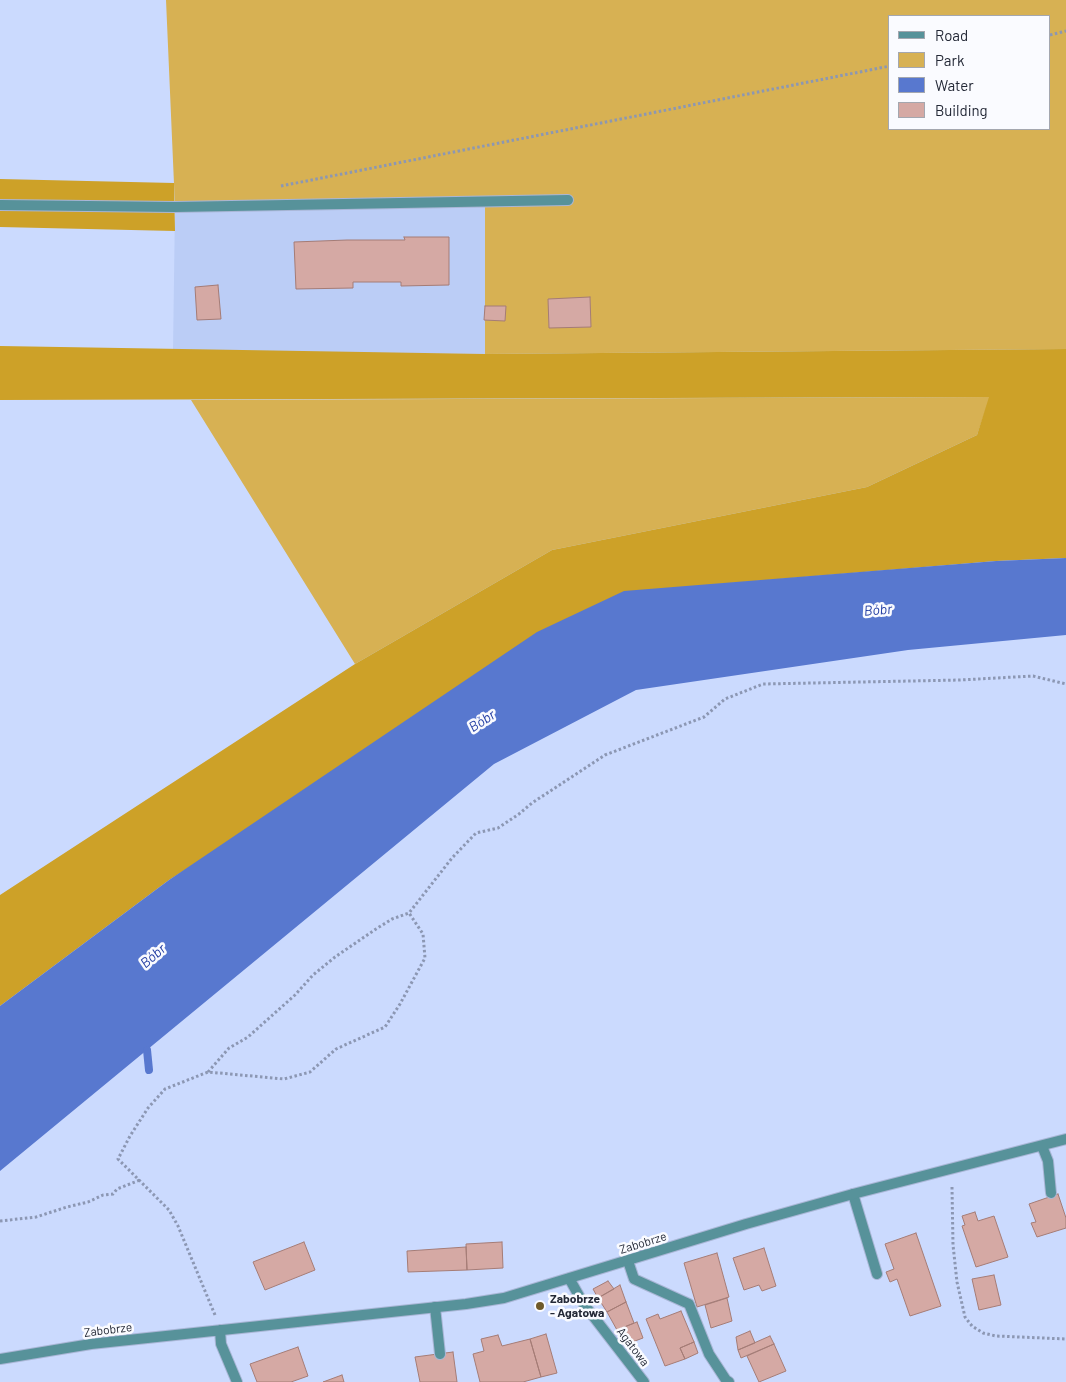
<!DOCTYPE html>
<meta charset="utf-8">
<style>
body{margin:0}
#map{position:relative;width:1066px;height:1382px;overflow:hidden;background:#cbdafe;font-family:Barlow,sans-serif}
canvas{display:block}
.legend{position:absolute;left:888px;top:15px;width:162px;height:115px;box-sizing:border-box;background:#fafbff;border:1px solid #a4a7af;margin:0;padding:6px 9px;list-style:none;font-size:15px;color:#232836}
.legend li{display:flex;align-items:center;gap:10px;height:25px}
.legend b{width:25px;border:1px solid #a4a7af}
</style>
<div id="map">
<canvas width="1066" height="1382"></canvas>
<ul class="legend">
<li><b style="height:6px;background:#57929a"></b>Road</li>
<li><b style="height:14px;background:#d7b153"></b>Park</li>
<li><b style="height:14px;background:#5878cf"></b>Water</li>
<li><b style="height:14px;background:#d5a9a4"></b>Building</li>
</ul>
</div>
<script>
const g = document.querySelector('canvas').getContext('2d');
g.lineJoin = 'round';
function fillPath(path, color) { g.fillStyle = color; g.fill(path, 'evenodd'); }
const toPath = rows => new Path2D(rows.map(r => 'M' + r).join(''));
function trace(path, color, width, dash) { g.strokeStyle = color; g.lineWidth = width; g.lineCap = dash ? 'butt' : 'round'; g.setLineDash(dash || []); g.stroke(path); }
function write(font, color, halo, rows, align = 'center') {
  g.font = font + ' Barlow,sans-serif'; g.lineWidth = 5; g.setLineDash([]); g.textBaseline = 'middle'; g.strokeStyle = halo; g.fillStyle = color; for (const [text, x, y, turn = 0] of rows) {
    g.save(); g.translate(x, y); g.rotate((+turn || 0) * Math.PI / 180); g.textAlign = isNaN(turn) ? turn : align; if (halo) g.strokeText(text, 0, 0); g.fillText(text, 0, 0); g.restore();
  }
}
fillPath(toPath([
 [485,202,485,354,173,351,175,207]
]), '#bbcdf6');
fillPath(toPath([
 [166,0,1066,0,1066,349,485,354,485,202,175,207],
 [890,16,1050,16,1050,129,890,129],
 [990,397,977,435,867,487,552,550,355,664,191,400]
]), '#d7b153');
fillPath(toPath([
 [0,179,174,183,175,231,0,227],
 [0,346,485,354,1066,349,1066,558,996,561,624,592,169,880,0,1006,0,895,355,664,552,550,867,487,977,435,989,397,0,400]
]), '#cda128');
fillPath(toPath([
 [1066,558,1066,635,908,650,636,690,494,764,0,1171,0,1006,169,880,537,632,624,591,996,561]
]), '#5878cf');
trace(toPath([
 [147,1050,149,1070]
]), '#5878cf', 8);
const building = toPath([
 [404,237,449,237,449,285,401,286,401,282,353,282,353,288,296,289,294,242,347,240,405,240,404,237],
 [218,285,221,319,197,320,195,287,218,285],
 [590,297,591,327,549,328,548,299,590,297],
 [485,306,506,306,505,321,484,320,485,306],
 [1058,1194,1066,1218,1066,1228,1037,1237,1031,1223,1036,1222,1029,1204,1058,1194],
 [975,1212,978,1221,994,1216,1008,1257,976,1267,962,1226,965,1225,962,1216,975,1212],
 [916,1233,941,1306,910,1316,897,1279,890,1282,886,1272,894,1269,885,1244,916,1233],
 [304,1242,315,1270,265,1290,253,1262,304,1242],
 [502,1242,503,1268,467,1270,466,1244,502,1242],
 [466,1247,467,1270,408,1272,407,1251,466,1247],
 [764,1248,776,1286,762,1291,759,1285,744,1290,733,1258,764,1248],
 [717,1253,729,1297,697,1307,684,1263,717,1253],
 [994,1275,1001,1305,979,1310,972,1279,994,1275],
 [608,1281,614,1289,598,1298,593,1289,608,1281],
 [620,1285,626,1302,607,1312,598,1298,620,1285],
 [727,1298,732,1321,711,1328,705,1305,727,1298],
 [626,1302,634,1323,617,1330,607,1312,626,1302],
 [681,1311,694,1342,680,1348,685,1359,665,1366,646,1319,658,1314,660,1319,681,1311],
 [637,1322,643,1338,627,1344,617,1330,637,1322],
 [750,1331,755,1343,738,1350,736,1337,750,1331],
 [546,1334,557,1373,541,1377,530,1339,546,1334],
 [498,1335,502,1346,530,1339,541,1377,523,1382,480,1382,473,1354,484,1351,481,1339,498,1335],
 [770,1336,774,1344,741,1358,738,1350,770,1336],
 [694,1342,698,1353,685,1359,680,1348,694,1342],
 [774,1344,786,1371,759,1382,747,1356,774,1344],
 [298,1347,308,1376,291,1382,257,1382,250,1364,298,1347],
 [453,1352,457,1382,420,1382,415,1357,453,1352],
 [342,1375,344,1382,323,1382,342,1375]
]);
fillPath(building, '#d5a9a4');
trace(building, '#a57c76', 1);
const lane = toPath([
 [1042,1146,1048,1161,1051,1193],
 [853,1194,877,1274],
 [628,1261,634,1279,689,1304,709,1354,726,1380,729,1382],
 [435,1307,440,1354]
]);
const street = toPath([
 [0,205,175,207,568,200],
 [569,1278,583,1303,644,1382],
 [220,1330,221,1344,237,1382],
 [0,1359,91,1344,466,1304,504,1298,746,1224,853,1194,1066,1139]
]);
trace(lane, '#a9b6d6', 12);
trace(street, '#a9b6d6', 12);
trace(toPath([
 [1050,35,1066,31],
 [281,186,890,66],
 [208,1072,229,1048,248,1037,295,995,313,975,335,957,376,929,392,919,409,913],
 [952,1187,953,1245,957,1282,965,1317,972,1326,983,1333,996,1336,1066,1339],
 [0,1221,36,1217,67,1207,88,1202,103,1195,113,1194,117,1189,140,1180],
 [215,1315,178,1226,169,1210,118,1159,130,1136,148,1108,165,1089,208,1072,284,1079,310,1072,336,1049,385,1027,400,1004,425,958,423,934,409,913,452,858,476,833,498,828,519,814,532,803,605,755,704,717,725,699,763,684,960,680,1033,676,1066,684]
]), '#8c97b3', 3, [2.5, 2.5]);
trace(lane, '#57929a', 10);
trace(street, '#57929a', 10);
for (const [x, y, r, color] of [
 [540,1306,5,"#6f5a29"]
]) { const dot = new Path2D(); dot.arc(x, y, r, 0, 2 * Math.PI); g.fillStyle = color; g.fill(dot); trace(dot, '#fafbff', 2); }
write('12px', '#232836', '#fafbff', [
 ["Zabobrze",643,1243,-17],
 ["Zabobrze",108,1330,-7],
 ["Agatowa",633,1347,53]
]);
write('bold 12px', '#232836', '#fafbff', [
 ["Zabobrze",550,1299],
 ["- Agatowa",550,1313]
], 'left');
write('italic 14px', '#213ca2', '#fafbff', [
 ["Bóbr",878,610,-4],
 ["Bóbr",482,721,-33],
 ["Bóbr",153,956,-41]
]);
</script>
